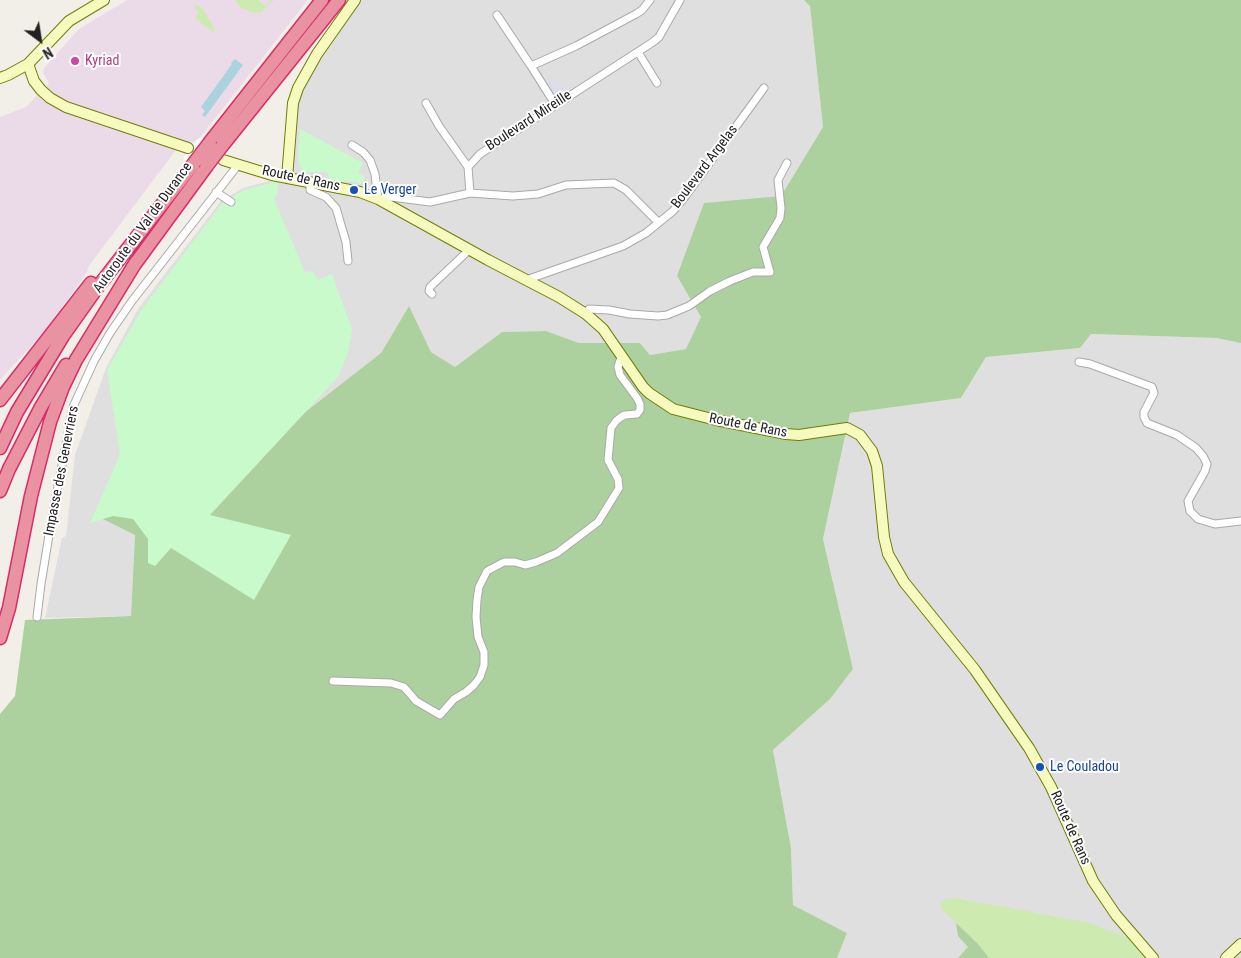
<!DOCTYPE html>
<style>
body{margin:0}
#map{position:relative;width:1241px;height:958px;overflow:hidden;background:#f2efe9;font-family:"Roboto Condensed",sans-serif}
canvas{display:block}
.north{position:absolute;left:15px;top:15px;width:50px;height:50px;-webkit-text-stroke:4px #fff;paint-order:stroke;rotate:149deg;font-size:14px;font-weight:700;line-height:20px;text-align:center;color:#222}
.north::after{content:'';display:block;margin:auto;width:18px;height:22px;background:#222;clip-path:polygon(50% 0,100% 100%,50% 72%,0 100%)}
</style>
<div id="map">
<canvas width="1241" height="958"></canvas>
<div class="north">N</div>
</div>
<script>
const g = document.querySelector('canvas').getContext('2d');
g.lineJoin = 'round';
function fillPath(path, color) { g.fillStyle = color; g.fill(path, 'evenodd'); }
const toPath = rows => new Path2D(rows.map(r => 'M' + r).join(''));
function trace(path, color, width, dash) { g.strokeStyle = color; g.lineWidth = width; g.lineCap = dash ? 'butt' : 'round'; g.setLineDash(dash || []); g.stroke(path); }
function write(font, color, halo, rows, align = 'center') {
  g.font = font + ' "Roboto Condensed",sans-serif'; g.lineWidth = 4; g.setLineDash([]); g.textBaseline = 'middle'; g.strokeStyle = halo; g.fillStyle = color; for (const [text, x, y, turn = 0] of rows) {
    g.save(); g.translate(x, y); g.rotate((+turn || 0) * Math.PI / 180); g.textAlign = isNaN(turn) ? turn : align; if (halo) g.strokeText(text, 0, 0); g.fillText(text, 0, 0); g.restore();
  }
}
fillPath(toPath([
 [362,0,804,0,810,5,823,127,781,196,677,276,702,317,687,349,650,355,640,343,579,343,546,331,502,332,455,367,431,352,409,306,381,353,277,434,135,535,131,616,45,618,62,538,66,536,75,455,106,368,138,309,221,201,243,188,269,181,291,184,299,97,328,45],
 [1090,334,1216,338,1241,343,1241,958,837,958,847,933,793,905,791,848,773,750,830,699,853,669,823,539,850,413,961,398,986,357,1080,348]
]), '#e0dfdf');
fillPath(toPath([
 [127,0,308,0,199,139,176,150,88,267,87,272,47,328,0,380,0,117,26,107,49,83,43,73,44,68,79,29]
]), '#ebdbe8');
fillPath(toPath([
 [235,0,258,0,266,6,271,0,274,0,261,12,253,13,241,8],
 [197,4,203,9,215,29,214,33,195,18,199,12,194,8],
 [955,898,1086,922,1129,938,1146,958,989,958,978,944,941,908,940,903,944,900]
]), '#cdebb0');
fillPath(toPath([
 [804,0,1241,0,1241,343,1216,338,1091,334,1080,348,986,357,961,398,850,413,823,539,853,669,830,699,773,750,791,848,793,905,847,933,837,958,0,958,0,714,15,696,25,620,131,616,135,535,95,515,110,477,169,505,277,434,381,353,409,306,431,352,455,367,502,332,546,331,579,343,640,343,650,355,686,349,701,317,677,276,704,203,781,196,823,127,810,6],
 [956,923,978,944,989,958,958,958,968,947,958,936]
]), '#add19e');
fillPath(toPath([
 [300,129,363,163,358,173,365,177,361,184,354,181,353,182,343,181,342,184,329,182,328,172,306,172,301,168,298,160],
 [278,181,277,195,274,199,305,272,313,271,318,280,332,274,352,329,348,353,338,377,210,515,291,535,254,600,171,548,155,566,148,563,148,539,133,519,113,516,90,523,120,454,107,370,142,309,222,203,244,190]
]), '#c8facc');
fillPath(toPath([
 [542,76,563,83,569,94,555,103,540,78]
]), '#dddde8');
fillPath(toPath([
 [235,59,243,65,205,117,202,115,205,111,201,107,232,64,231,63]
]), '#aad3df');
fillPath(toPath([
 [199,138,231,149,215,170,183,159]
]), '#fff');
const street = toPath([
 [497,15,531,66],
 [638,52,657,83],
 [426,103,439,126,468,167],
 [555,104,531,66,576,46,636,14,642,10,650,0],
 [352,145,363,152,370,160,375,174,378,199,391,197,430,202,470,193,468,167,480,154,653,42,659,37,680,0],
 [310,182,310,190,326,197,336,208,346,242,348,261],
 [216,192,231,202],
 [470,193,513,196,538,194,566,185,614,183,626,190,658,222],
 [526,280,623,246,646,233,673,211,684,198,764,88],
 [432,294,429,291,430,287,469,250],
 [586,314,589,309,609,310,630,314,658,316,667,315,689,306,710,291,730,281,753,272,770,272,763,247,780,218,781,208,778,180,787,163],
 [1079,362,1090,364,1152,387,1154,393,1144,412,1144,417,1147,423,1177,435,1196,448,1203,456,1207,464,1205,471,1188,501,1190,511,1198,519,1215,524,1241,521],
 [37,617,41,584,51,523,73,407,94,361,110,333,132,301,238,165],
 [333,681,391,683,404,687,416,701,440,715,454,699,466,692,474,685,480,677,484,665,484,652,478,637,476,617,477,600,479,587,487,571,504,562,515,562,525,565,536,562,557,553,598,522,619,488,618,479,608,460,611,428,616,421,621,417,625,415,637,414,640,410,640,404,637,398,620,375,618,367,621,357]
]);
const secondary = toPath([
 [28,64,34,81,41,90,50,98,66,107,188,148],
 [0,78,8,75,28,64,69,21,104,0],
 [223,160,272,175,360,192,378,199,488,260,559,297,586,314,603,329,643,387,649,393,673,409,716,420,786,434,799,435,847,428,860,435,872,451,877,466,884,537,888,554,904,582,975,670,1029,748,1051,787,1093,881,1116,915,1153,958],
 [287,178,293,103,298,88,317,54,355,0],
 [1226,958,1241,944]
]);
const highway = toPath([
 [210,142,322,0],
 [222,146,339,0],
 [132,268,206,167],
 [0,400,91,283],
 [0,448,17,412,63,336,97,288,194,163],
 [0,491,9,469,41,407,66,365],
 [0,638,9,608,31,496,50,422,63,387,76,360,136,262]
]);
trace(street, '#a9a9a9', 9);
trace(secondary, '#707d05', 12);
trace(highway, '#dc2a67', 15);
trace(street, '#fff', 7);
trace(secondary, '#f7fabf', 10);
trace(highway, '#e892a2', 12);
const highwayBridge = toPath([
 [194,163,210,142],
 [206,167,222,146]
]);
trace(highwayBridge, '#dc2a67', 15, []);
trace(highwayBridge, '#e892a2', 12);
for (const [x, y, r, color] of [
 [75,61,5,"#d1479c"],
 [354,190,5,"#1a4fb4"],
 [1040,767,5,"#1a4fb4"]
]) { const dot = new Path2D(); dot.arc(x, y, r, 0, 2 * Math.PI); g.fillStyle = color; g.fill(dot); trace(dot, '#fff', 2); }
write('14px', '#b23c85', '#fff', [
 ["Kyriad",85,61]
], 'left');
write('14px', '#222', '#fff', [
 ["Boulevard Mireille",529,121,-33],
 ["Boulevard Argelas",705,167,-53],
 ["Route de Rans",301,179,12],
 ["Autoroute du Val de Durance",143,228,-54],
 ["Route de Rans",748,426,11],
 ["Impasse des Genevriers",62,471,-79],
 ["Route de Rans",1070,828,66]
]);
write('14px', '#164399', '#fff', [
 ["Le Verger",364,190],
 ["Le Couladou",1050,767]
], 'left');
</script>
